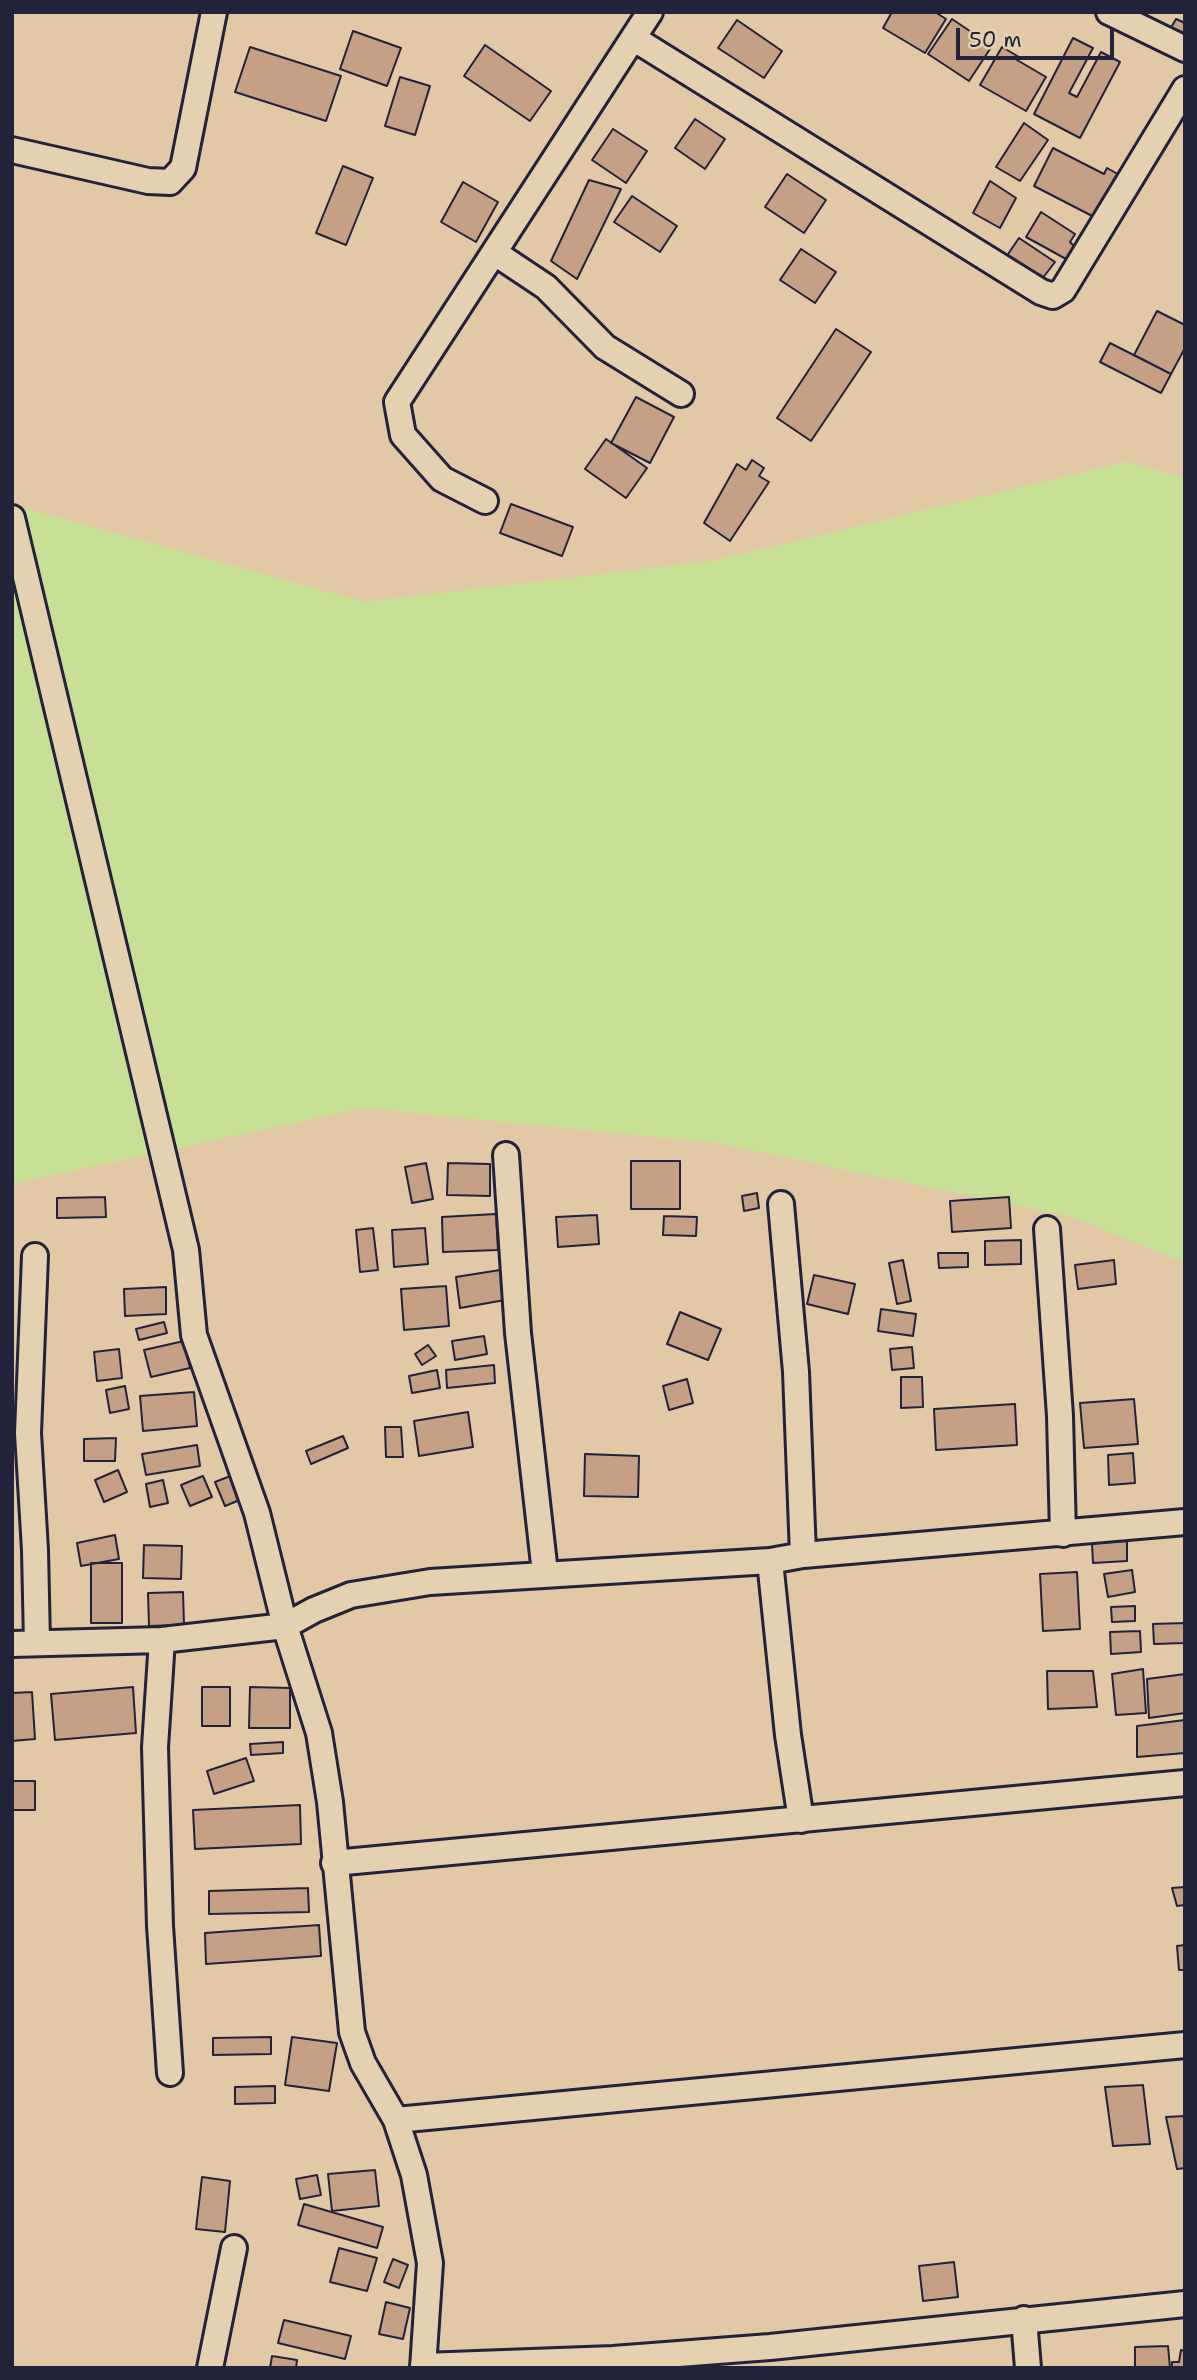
<!DOCTYPE html>
<style>
body{margin:0}
#map{position:relative;width:1197px;height:2380px;overflow:hidden;background:#e3c8a6;font-family:"Shantell Sans",sans-serif}
canvas{display:block}
.frame{position:absolute;inset:0;border:14px solid #22223b;pointer-events:none}
.scale{position:absolute;left:956px;top:28px;width:158px;height:32px;box-sizing:border-box;border:4px solid #22223b;border-top:0;padding-left:9px;font-size:21px;line-height:24px;white-space:nowrap;color:#22223b;-webkit-text-stroke:5px #e5d0af;paint-order:stroke}
</style>
<div id="map">
<canvas width="1197" height="2380"></canvas>
<div class="frame"></div>
<div class="scale">50 m</div>
</div>
<script>
const g = document.querySelector('canvas').getContext('2d');
g.lineJoin = 'round';
function fillPath(path, color) { g.fillStyle = color; g.fill(path, 'evenodd'); }
const toPath = rows => new Path2D(rows.map(r => 'M' + r).join(''));
function trace(path, color, width, dash) { g.strokeStyle = color; g.lineWidth = width; g.lineCap = dash ? 'butt' : 'round'; g.setLineDash(dash || []); g.stroke(path); }
fillPath(toPath([
 [1126,462,1185,478,1185,1263,1073,1217,716,1143,362,1108,12,1184,12,505,365,602,713,561]
]), '#c8e096');
const building = toPath([
 [892,12,935,12,946,19,925,53,883,28,892,12],
 [952,19,992,46,969,81,928,54,952,19],
 [1176,19,1185,23,1185,39,1169,31,1176,19],
 [737,20,782,51,764,78,718,48,737,20],
 [353,31,401,48,387,86,340,69,353,31],
 [1073,38,1093,48,1069,93,1077,97,1101,52,1120,62,1080,138,1034,114,1073,38],
 [485,45,551,91,530,121,464,76,485,45],
 [250,47,341,76,326,121,235,92,250,47],
 [1002,47,1019,57,1017,60,1046,77,1026,111,980,85,1002,47],
 [400,77,430,86,415,135,385,126,400,77],
 [695,119,725,139,705,169,675,148,695,119],
 [1024,123,1048,140,1020,181,996,167,1024,123],
 [613,129,647,151,626,183,592,160,613,129],
 [1053,148,1104,174,1107,168,1123,177,1100,220,1034,186,1053,148],
 [343,166,373,178,346,245,316,233,343,166],
 [787,174,826,200,804,233,765,207,787,174],
 [589,180,621,189,577,279,551,261,589,180],
 [990,181,1016,198,1000,228,973,213,990,181],
 [463,182,498,202,476,242,441,222,463,182],
 [632,196,677,226,660,252,614,222,632,196],
 [1041,212,1075,234,1070,242,1075,247,1066,259,1026,237,1041,212],
 [1019,238,1055,262,1042,279,1006,257,1019,238],
 [801,249,836,272,815,303,780,280,801,249],
 [1157,311,1185,325,1185,348,1171,374,1134,355,1157,311],
 [836,329,871,352,811,441,777,418,836,329],
 [1110,343,1171,374,1161,393,1100,362,1110,343],
 [636,397,674,417,650,463,611,443,636,397],
 [606,439,647,468,626,498,585,469,606,439],
 [752,460,764,468,759,476,769,482,730,541,704,523,737,464,746,470,752,460],
 [511,504,573,527,562,556,500,533,511,504],
 [631,1161,680,1161,680,1209,631,1209,631,1161],
 [426,1163,433,1199,412,1203,405,1167,426,1163],
 [448,1163,490,1164,490,1196,447,1195,448,1163],
 [757,1193,759,1208,744,1211,742,1196,757,1193],
 [105,1197,106,1217,57,1218,57,1198,105,1197],
 [1009,1197,1011,1228,952,1232,950,1201,1009,1197],
 [496,1214,498,1250,443,1252,442,1217,496,1214],
 [597,1215,599,1244,558,1247,556,1217,597,1215],
 [664,1216,697,1217,696,1236,663,1235,664,1216],
 [373,1228,378,1270,360,1272,356,1230,373,1228],
 [425,1228,428,1264,394,1267,392,1230,425,1228],
 [1021,1240,1021,1264,985,1265,985,1241,1021,1240],
 [938,1253,968,1253,968,1267,939,1268,938,1253],
 [903,1260,911,1301,897,1304,889,1263,903,1260],
 [1114,1260,1116,1284,1078,1289,1075,1265,1114,1260],
 [500,1270,505,1300,460,1308,456,1277,500,1270],
 [814,1275,855,1284,848,1314,807,1304,814,1275],
 [446,1286,449,1326,404,1330,401,1289,446,1286],
 [166,1287,166,1314,125,1316,124,1289,166,1287],
 [881,1309,916,1314,913,1336,878,1331,881,1309],
 [680,1312,721,1329,708,1360,667,1344,680,1312],
 [164,1322,167,1333,139,1340,136,1329,164,1322],
 [484,1336,487,1354,455,1360,452,1341,484,1336],
 [184,1341,190,1368,151,1377,144,1350,184,1341],
 [428,1345,436,1356,422,1365,415,1354,428,1345],
 [912,1347,914,1368,892,1370,890,1349,912,1347],
 [119,1349,122,1378,97,1381,94,1352,119,1349],
 [494,1365,495,1383,447,1388,446,1370,494,1365],
 [437,1370,440,1388,412,1393,409,1376,437,1370],
 [901,1377,922,1377,923,1407,901,1408,901,1377],
 [687,1379,693,1403,669,1410,663,1386,687,1379],
 [125,1386,129,1409,110,1413,106,1390,125,1386],
 [194,1392,197,1426,143,1431,140,1396,194,1392],
 [1134,1399,1138,1444,1084,1448,1080,1403,1134,1399],
 [1015,1404,1017,1445,936,1450,934,1409,1015,1404],
 [468,1412,473,1447,419,1456,414,1421,468,1412],
 [385,1427,401,1427,403,1457,386,1457,385,1427],
 [343,1436,348,1448,311,1464,306,1451,343,1436],
 [116,1438,115,1461,84,1461,84,1439,116,1438],
 [197,1445,200,1466,146,1475,142,1454,197,1445],
 [1133,1453,1135,1483,1109,1485,1108,1455,1133,1453],
 [585,1454,639,1456,638,1497,584,1496,585,1454],
 [118,1470,127,1492,104,1502,95,1480,118,1470],
 [233,1475,242,1499,225,1506,215,1482,233,1475],
 [203,1476,212,1497,190,1506,181,1485,203,1476],
 [163,1480,168,1503,150,1507,146,1484,163,1480],
 [115,1535,119,1559,81,1566,77,1543,115,1535],
 [1127,1541,1127,1561,1093,1563,1092,1543,1127,1541],
 [144,1545,182,1546,181,1579,143,1578,144,1545],
 [91,1563,122,1563,122,1623,91,1623,91,1563],
 [1132,1570,1135,1592,1108,1597,1104,1574,1132,1570],
 [1077,1572,1080,1629,1043,1631,1040,1574,1077,1572],
 [183,1592,184,1625,149,1626,148,1593,183,1592],
 [1135,1606,1135,1621,1112,1622,1111,1607,1135,1606],
 [1185,1623,1185,1643,1154,1644,1153,1624,1185,1623],
 [1140,1631,1141,1652,1111,1654,1110,1632,1140,1631],
 [1143,1669,1146,1713,1116,1715,1112,1674,1143,1669],
 [1047,1671,1093,1671,1097,1707,1048,1709,1047,1671],
 [1185,1674,1185,1713,1149,1718,1147,1679,1185,1674],
 [133,1687,136,1733,55,1740,51,1694,133,1687],
 [202,1687,230,1687,230,1726,202,1726,202,1687],
 [250,1687,290,1688,290,1728,249,1728,250,1687],
 [32,1692,35,1739,12,1741,12,1693,32,1692],
 [1185,1720,1185,1753,1137,1757,1137,1726,1185,1720],
 [283,1742,283,1753,251,1755,250,1744,283,1742],
 [246,1758,254,1781,214,1794,207,1771,246,1758],
 [12,1781,35,1781,35,1810,12,1810,12,1781],
 [300,1805,301,1844,195,1849,193,1810,300,1805],
 [1185,1887,1185,1905,1177,1906,1172,1888,1185,1887],
 [308,1888,309,1912,209,1914,209,1891,308,1888],
 [319,1925,321,1956,206,1964,205,1933,319,1925],
 [1185,1945,1185,1970,1179,1970,1177,1946,1185,1945],
 [271,2037,271,2054,213,2055,213,2038,271,2037],
 [292,2037,337,2043,329,2091,285,2085,292,2037],
 [1143,2085,1150,2144,1113,2146,1105,2087,1143,2085],
 [275,2086,275,2103,235,2104,235,2087,275,2086],
 [1185,2116,1185,2168,1177,2169,1166,2117,1185,2116],
 [375,2170,379,2206,332,2211,328,2174,375,2170],
 [317,2175,321,2195,300,2199,296,2179,317,2175],
 [202,2177,230,2181,225,2232,196,2229,202,2177],
 [304,2204,383,2227,377,2248,298,2225,304,2204],
 [339,2248,377,2258,367,2291,330,2282,339,2248],
 [393,2259,408,2265,399,2288,384,2282,393,2259],
 [954,2262,958,2297,923,2301,919,2266,954,2262],
 [386,2302,410,2308,403,2339,379,2334,386,2302],
 [284,2320,351,2336,345,2359,278,2343,284,2320],
 [1168,2346,1170,2368,1135,2368,1135,2347,1168,2346],
 [1181,2350,1185,2351,1185,2368,1172,2368,1172,2362,1179,2362,1181,2350],
 [272,2356,297,2360,296,2368,270,2368,272,2356]
]);
fillPath(building, '#c5a084');
trace(building, '#22223b', 2);
const minor = toPath([
 [1109,12,1185,49],
 [633,38,1041,292,1053,296,1063,290,1185,89],
 [12,150,148,181,170,182,183,168,214,12],
 [495,253,546,287,605,347,681,394],
 [485,501,442,479,403,435,397,402,650,12],
 [12,518,186,1250,194,1335,257,1513,285,1626,319,1733,330,1802,352,2032,363,2063,396,2120,414,2175,430,2263,423,2368],
 [506,1155,518,1333,545,1573],
 [781,1204,796,1372,803,1555],
 [1047,1229,1060,1416,1063,1534],
 [35,1256,28,1433,35,1550,37,1643],
 [770,1561,788,1735,801,1820],
 [162,1640,155,1747,160,1926,170,2073],
 [12,1644,162,1640,285,1626,314,1610,351,1595,430,1582,770,1561,803,1555,1185,1522],
 [334,1863,1185,1783],
 [396,2120,1185,2045],
 [1024,2319,1028,2368],
 [423,2366,613,2359,770,2347,1185,2304],
 [210,2368,234,2248]
]);
trace(minor, '#22223b', 30);
trace(minor, '#e5d0af', 24);
</script>
